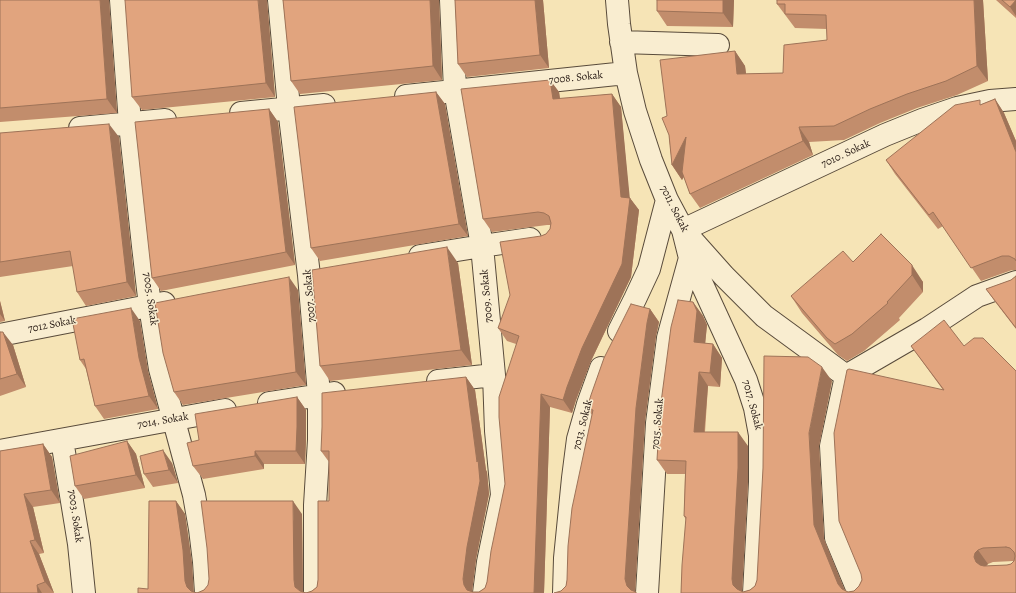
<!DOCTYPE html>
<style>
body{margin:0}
canvas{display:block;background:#f6e4b6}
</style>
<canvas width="1016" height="593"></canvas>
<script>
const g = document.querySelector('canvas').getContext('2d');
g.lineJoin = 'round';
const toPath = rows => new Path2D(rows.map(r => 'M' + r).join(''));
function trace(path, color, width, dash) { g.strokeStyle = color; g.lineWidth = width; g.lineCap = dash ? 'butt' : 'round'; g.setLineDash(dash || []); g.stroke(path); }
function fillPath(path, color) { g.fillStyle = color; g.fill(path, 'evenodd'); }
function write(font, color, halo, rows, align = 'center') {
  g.font = font + ' Alegreya,serif'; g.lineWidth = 3; g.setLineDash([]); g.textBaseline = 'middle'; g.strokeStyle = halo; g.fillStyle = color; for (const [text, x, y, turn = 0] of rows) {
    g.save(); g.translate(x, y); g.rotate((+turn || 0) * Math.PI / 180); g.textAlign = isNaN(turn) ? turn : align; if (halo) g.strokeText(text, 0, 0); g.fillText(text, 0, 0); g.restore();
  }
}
const minor = toPath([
 [121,0,130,124,143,246,150,306,160,369,194,495,200,529,204,562,206,593],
 [279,0,289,108,309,275,319,395,319,440,315,505,315,593],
 [451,0,455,90,482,246,494,375,496,431,502,495,488,562,484,593],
 [617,0,619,24,626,73,635,111,651,160,667,200,683,230,724,276,764,316,846,376],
 [621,42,718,45],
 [406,96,626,73],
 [241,113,324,105],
 [80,128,165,120],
 [420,256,482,246,530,239],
 [619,331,635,299,649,269,667,200],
 [0,335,164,303],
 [438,381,494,375],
 [269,403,334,393],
 [62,440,79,544,84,593],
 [0,451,225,410],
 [564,593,565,558,573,478,578,439,588,404,601,368],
 [647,593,657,423,668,338,690,258],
 [754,593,760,482,760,435,755,408,746,380,690,258,683,230,885,135,922,120,957,108,990,101,1016,99],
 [859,593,836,538,831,446,846,376,927,329,977,296,1016,282]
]);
trace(minor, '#594b3b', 24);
trace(minor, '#f9edd0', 22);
fillPath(toPath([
 [0,0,109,0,117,113,0,122],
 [283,0,439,0,442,80,300,94,291,81],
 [455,0,543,0,549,68,467,77,458,64],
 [734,0,733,27,667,26,657,11],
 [777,0,983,0,988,81,957,95,917,108,880,123,844,140,809,142,813,155,700,208,690,194,684,177,682,180,672,165,667,116,735,51,745,66,746,74,783,73,827,40,827,29,795,28,777,4],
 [996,0,1016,0,1016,18],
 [267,1,275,97,142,110,132,97],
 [550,80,559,92,560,99,612,94,621,107,629,197,639,210,631,277,591,361,576,400,572,413,550,407,544,593,138,593,148,589,176,501,185,514,192,563,193,592,197,593,204,590,302,514,303,592,306,593,312,591,317,587,318,580,329,501,329,462,321,451,466,377,475,390,486,470,487,472,489,494,476,559,472,592,479,592,485,588,487,582,505,484,516,344,507,341,498,328,541,236,546,234,550,229,551,225,547,225,492,232,483,219],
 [436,92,445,104,468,236,320,261,311,248],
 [995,99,1004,113,1016,141,1016,270,1012,270,981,281,943,226,938,229,895,174,886,160,982,104],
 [269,109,278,122,295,265,161,291,152,278],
 [0,133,119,137,136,296,86,306,77,292,73,266,0,277],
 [881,234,923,282,923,292,899,318,900,320,864,351,847,361,838,355,802,313,791,296,853,262],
 [458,263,472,365,330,381,320,366],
 [1016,276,1016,329,996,303,986,289,1011,280],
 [298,290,306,385,183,405,174,392],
 [0,301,5,321,0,322],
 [693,302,703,316,707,325,705,343,713,344,722,358,720,387,708,386,705,432,748,446,748,482,742,591,743,592,750,590,755,586,832,381,819,446,824,539,844,590,848,592,854,591,859,586,943,390,911,346,964,346,1016,371,1016,593,681,593,686,520,684,516,685,474,667,474,657,460],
 [1014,561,1011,564,1007,565,986,566,988,564,993,562],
 [650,309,659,322,656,336,645,421,635,592,561,591,566,586,567,580,592,415,587,408],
 [140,321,148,371,158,409,104,419,95,406,86,369,80,360],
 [0,332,13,345,26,387,0,396],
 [297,397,306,410,306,440,305,464,264,464,264,469,203,479,193,466,199,440],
 [127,441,136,454,145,488,84,499,75,486],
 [43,444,52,457,60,503,33,507,44,553,39,554,54,593,0,593,0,451],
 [172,463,178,483,153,487,144,474]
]), '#c28d6c');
fillPath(toPath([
 [100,0,109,0,117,113,107,99],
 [258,0,267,0,275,97,266,83],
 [430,0,439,0,442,80,433,66],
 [535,0,543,0,549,68,540,55],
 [723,0,734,0,733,27,723,13],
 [974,0,983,0,988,81,977,66],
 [1016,0,1016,16,1010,7],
 [735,51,745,66,748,89,737,74],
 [550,80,559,92,562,112,553,99],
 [436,92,445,104,468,236,459,224],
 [612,94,621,107,630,200,630,198,639,210,631,277,591,361,576,400,572,413,563,400,621,197],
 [995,99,1004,113,1016,141,1016,152],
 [269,109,278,122,295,265,286,252],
 [109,124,119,137,136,296,127,282],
 [799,127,809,142,813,155,803,141],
 [686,137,696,152,682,180,672,165],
 [447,247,458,263,472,365,461,350],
 [912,265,923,282,923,292,912,275],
 [289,277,298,290,306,385,296,372],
 [0,301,5,321,0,314],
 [693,302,703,316,707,325,704,356,694,342],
 [131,308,140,321,148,371,158,409,149,396,139,358],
 [650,309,659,322,656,336,645,421,635,592,632,593,627,586,625,579,636,408,647,323],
 [3,332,13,345,26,387,17,374],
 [713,344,722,358,720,387,710,373],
 [822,367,832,381,819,446,824,539,846,593,838,584,814,525,809,433],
 [699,372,708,386,703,446,694,432],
 [466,377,475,390,486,470,487,472,489,494,476,559,472,592,469,593,464,585,463,579,477,462],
 [541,394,550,407,544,593,534,593],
 [297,397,306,410,306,440,305,464,296,451],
 [738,432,748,446,748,482,742,593,739,593,733,585,732,579],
 [127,441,136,454,145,488,136,475],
 [43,444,52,457,60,503,51,490],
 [163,450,172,463,178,483,169,470],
 [255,451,264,464,264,469,255,456],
 [24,494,33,507,44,553,35,540],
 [176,501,185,514,192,563,194,593,187,587,185,581],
 [293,501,302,514,303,593,295,587,294,580],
 [30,541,39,554,54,593,45,582],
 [978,550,988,564,985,567,984,571,976,562,974,557,975,553],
 [37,585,42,593,38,593]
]), '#9e7358');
const building = toPath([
 [0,0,100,0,107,99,0,108,0,0],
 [125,0,258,0,266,83,132,97,125,0],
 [283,0,430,0,433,66,291,81,283,0],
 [455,0,535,0,540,55,458,64,455,0],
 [657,0,723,0,723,13,657,11,657,0],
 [777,0,974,0,977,66,946,81,907,94,870,109,834,126,799,127,803,141,690,194,682,172,686,137,672,165,669,135,662,118,667,116,660,60,735,51,737,74,783,73,784,45,827,40,826,15,785,14,785,4,777,4,777,0],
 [1002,0,1016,0,1010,7,1002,0],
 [550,80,553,99,612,94,621,197,630,198,622,264,582,348,567,387,563,400,541,394,534,593,138,593,138,588,148,589,149,501,176,501,183,550,185,581,187,587,191,591,197,593,204,590,208,585,209,579,207,548,201,501,293,501,294,580,295,587,300,591,306,593,312,591,317,587,318,580,318,501,329,501,329,451,321,451,322,427,322,393,466,377,477,462,478,459,480,481,467,547,463,579,464,585,467,590,473,592,479,592,485,588,487,582,491,551,505,484,499,417,499,397,519,336,498,328,510,295,500,242,541,236,546,234,550,229,551,223,549,216,544,213,538,212,483,219,461,89,550,80],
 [436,92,459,224,311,248,294,107,436,92],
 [995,99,1016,152,1016,261,1015,259,1009,256,1002,256,971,268,933,212,929,215,886,160,955,105,980,100,980,105,995,99],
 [269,109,286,252,152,278,135,122,269,109],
 [109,124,127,282,77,292,70,251,0,262,0,133,109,124],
 [881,234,912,265,912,275,887,302,888,303,852,334,835,344,827,338,791,296,843,251,853,262,881,234],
 [447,247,461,350,320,366,312,270,447,247],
 [1016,276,1016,328,986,289,1011,280,1016,276],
 [289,277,296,372,174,392,163,353,155,303,289,277],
 [678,300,693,302,697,311,694,342,713,344,710,373,699,372,694,432,738,432,738,468,732,579,733,585,737,589,743,592,750,590,755,586,757,580,763,468,764,356,808,357,822,367,809,433,814,525,838,584,842,589,848,592,854,591,859,586,862,580,861,574,839,521,834,433,847,370,849,369,944,390,911,346,944,320,964,346,974,338,983,338,1016,371,1016,593,681,593,682,565,686,517,684,516,686,461,657,460,660,410,671,327,678,300],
 [1006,547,1010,548,1014,552,1015,556,1014,561,1011,564,1007,565,984,566,980,565,976,562,974,557,975,553,978,550,983,548,1006,547],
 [631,304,650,309,647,323,636,408,625,579,627,586,631,590,636,592,636,593,554,593,561,591,566,586,567,580,568,546,572,508,593,410,587,408,591,395,604,358,631,304],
 [131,308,139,358,149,396,95,406,84,359,80,360,72,319,131,308],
 [0,332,3,332,17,374,0,379,0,332],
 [297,397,297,427,296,451,255,451,255,456,193,466,187,443,199,440,195,414,297,397],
 [127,441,136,475,75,486,70,456,127,441],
 [43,444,51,490,24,494,35,540,30,541,45,582,37,585,38,593,0,593,0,451,43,444],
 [163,450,169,470,144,474,140,456,163,450]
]);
fillPath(building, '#e1a47e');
trace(building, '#9e7358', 1);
write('11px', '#251812', '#f9edd0', [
 ["7008. Sokak",576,78,-6],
 ["7010. Sokak",846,154,-25],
 ["7011. Sokak",674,209,63],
 ["7007. Sokak",310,296,-95],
 ["7009. Sokak",487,296,-95],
 ["7005. Sokak",150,299,82],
 ["7012 Sokak",52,325,-11],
 ["7017. Sokak",752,405,75],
 ["7014. Sokak",163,421,-10],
 ["7015. Sokak",658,424,-85],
 ["7013. Sokak",583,425,-76],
 ["7003. Sokak",75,516,82]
]);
</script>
